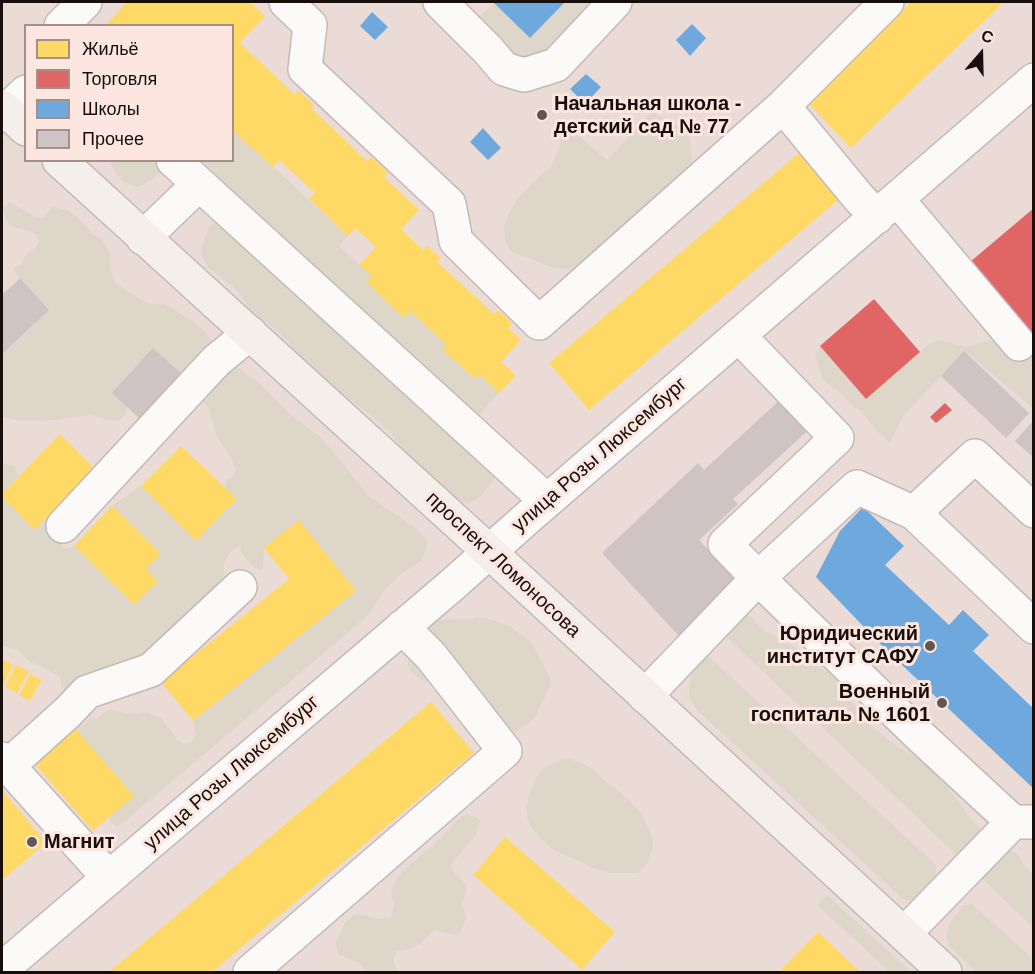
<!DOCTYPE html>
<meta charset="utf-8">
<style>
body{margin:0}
#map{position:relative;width:1035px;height:974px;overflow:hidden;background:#eadbd7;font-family:Helvetica,sans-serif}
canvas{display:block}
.frame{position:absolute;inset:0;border:3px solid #180f0c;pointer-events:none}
.legend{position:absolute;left:24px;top:24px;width:210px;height:138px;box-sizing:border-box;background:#fce6df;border:2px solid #a1908b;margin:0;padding:8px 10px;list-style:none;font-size:18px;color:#180f0c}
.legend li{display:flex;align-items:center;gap:12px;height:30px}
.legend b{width:30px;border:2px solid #a1908b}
.north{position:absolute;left:951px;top:24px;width:60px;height:60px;-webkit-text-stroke:4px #fce6df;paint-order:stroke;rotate:20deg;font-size:16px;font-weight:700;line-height:24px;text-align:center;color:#180f0c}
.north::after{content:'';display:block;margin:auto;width:21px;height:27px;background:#180f0c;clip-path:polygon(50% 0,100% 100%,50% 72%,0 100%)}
</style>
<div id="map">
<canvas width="1035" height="974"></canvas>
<div class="frame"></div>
<ul class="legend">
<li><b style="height:16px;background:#ffd966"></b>Жильё</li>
<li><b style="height:16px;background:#e06666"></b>Торговля</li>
<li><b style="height:16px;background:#6fa8dc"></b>Школы</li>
<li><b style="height:16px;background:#cfc3c3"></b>Прочее</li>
</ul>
<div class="north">С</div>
</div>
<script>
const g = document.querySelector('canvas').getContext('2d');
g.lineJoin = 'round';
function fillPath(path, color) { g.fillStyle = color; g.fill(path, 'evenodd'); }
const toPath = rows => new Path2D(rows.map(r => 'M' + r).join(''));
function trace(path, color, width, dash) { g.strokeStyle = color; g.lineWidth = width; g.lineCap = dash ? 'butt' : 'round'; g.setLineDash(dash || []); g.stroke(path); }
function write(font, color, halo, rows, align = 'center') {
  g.font = font + ' Helvetica,sans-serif'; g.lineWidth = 6; g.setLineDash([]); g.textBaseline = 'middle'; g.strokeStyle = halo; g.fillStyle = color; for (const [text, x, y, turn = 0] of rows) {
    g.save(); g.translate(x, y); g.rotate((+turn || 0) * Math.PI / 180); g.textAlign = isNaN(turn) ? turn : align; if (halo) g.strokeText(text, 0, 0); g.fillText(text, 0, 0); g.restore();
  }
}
fillPath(toPath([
 [565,2,598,2,541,58,515,59,477,19,494,3,530,37],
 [652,112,684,129,689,136,693,172,597,254,571,268,563,269,554,268,510,251,505,240,504,226,506,219,518,198,529,186,551,167,560,146,561,134,560,120,607,160],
 [233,130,348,236,339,246,372,276,405,317,410,311,447,345,443,350,474,379,479,374,499,393,478,416,201,161,232,160],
 [110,161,166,161,162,172,144,184,137,187,124,182,115,172],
 [10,202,35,217,42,218,53,207,67,210,78,218,93,235,100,238,105,243,110,255,110,269,115,283,143,301,150,304,164,304,170,307,194,322,206,333,219,350,231,362,261,385,291,415,319,436,338,457,361,487,371,498,414,527,425,538,427,542,426,549,421,561,398,576,383,592,373,608,364,619,118,827,111,823,109,817,134,796,74,727,84,725,89,719,98,718,103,713,111,710,133,714,147,712,161,718,177,739,184,744,191,743,196,736,193,721,355,591,264,548,263,570,255,568,244,556,239,546,229,553,224,564,223,578,226,590,174,649,69,696,62,688,60,677,41,666,30,662,19,651,2,645,2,497,34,530,96,470,57,539,64,549,74,546,134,605,146,569,161,554,112,506,141,486,196,541,236,500,225,487,227,480,233,477,236,469,230,456,217,436,208,407,202,401,195,397,127,401,127,409,125,414,121,420,113,421,90,415,55,420,24,421,16,420,3,417,2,354,49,310,20,278,13,268,22,264,24,257,35,247,39,241,36,234,29,231,14,227,8,223,5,216,4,207],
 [216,222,223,222,494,470,495,478,491,484,481,495,476,500,468,503,455,500,411,459,390,432,377,420,320,377,302,361,287,340,249,308,237,290,209,268,202,257,201,251,207,232,210,226],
 [939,340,967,347,988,341,995,340,1033,354,1033,408,965,351,904,415,890,443,874,428,860,410,854,407,840,392,823,380,815,356,820,346,866,399,928,345,933,342],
 [2,463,15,466,18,476,2,494],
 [743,611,753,619,765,631,793,646,840,682,846,688,856,709,872,727,898,747,920,759,946,786,963,807,966,813,972,820,983,831,1008,849,1016,853,1021,859,1024,866,1033,874,1033,927,717,628],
 [477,617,493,620,511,627,532,643,549,676,551,684,536,715,531,721,511,735,482,742,475,739,470,735,465,729,462,722,435,685,422,680,411,671,408,665,409,658,413,652,429,637,429,630,431,624,438,620,446,619,469,620],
 [707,655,932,861,936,866,936,872,935,879,922,894,910,901,902,898,697,710,692,703,689,693,689,685,693,669],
 [566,758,582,763,589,767,629,800,641,813,652,836,653,845,649,861,638,873,609,873,588,866,582,862,555,851,540,838,531,827,528,821,526,806,535,779,545,767],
 [468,815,475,817,480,821,476,835,451,864,452,870,466,884,466,891,462,904,466,918,461,931,456,935,434,930,420,944,409,949,397,951,394,957,394,964,398,972,366,972,363,967,359,963,338,954,336,943,345,923,354,915,359,914,379,919,391,917,394,906,391,890,399,875,411,863,429,849,462,816],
 [827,895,911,972,890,972,817,905],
 [972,904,1033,959,1033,972,977,972,949,946,947,938,948,929,951,921,964,905]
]), '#ddd6c9');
fillPath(toPath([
 [127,2,250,2,265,16,240,43,295,95,299,91,314,105,311,108,367,161,371,157,388,173,384,177,419,210,401,229,423,250,427,246,441,258,437,262,494,314,498,310,512,323,508,328,521,340,501,362,516,375,499,393,479,374,475,379,442,349,447,345,410,311,404,318,366,282,372,276,359,265,376,247,355,228,348,236,309,199,315,193,279,160,273,167,232,130,232,26,105,26],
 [911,2,1004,2,851,148,806,101],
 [804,149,843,196,589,410,549,363],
 [60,434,96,470,34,530,2,497,2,494],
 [181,446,237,499,196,541,141,486],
 [112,506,161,554,146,569,158,581,134,605,74,546],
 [299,520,356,591,193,721,161,682,289,579,264,548],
 [2,659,13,665,2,687],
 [16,665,29,671,17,693,5,687],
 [30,674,42,680,30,701,19,695],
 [431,702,474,753,275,919,212,972,109,972],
 [74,727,134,796,93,831,33,762],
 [2,790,46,843,2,880],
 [505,837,615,932,582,970,473,875],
 [818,932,860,972,779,972]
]), '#ffd966');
fillPath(toPath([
 [1034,208,1034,348,964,267],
 [874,299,920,352,866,399,820,346],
 [945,403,952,410,936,423,930,417]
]), '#e06666');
fillPath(toPath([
 [493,2,565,2,530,38],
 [372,12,388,27,375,40,360,26],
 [692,24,706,38,690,56,676,40],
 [586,74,601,87,585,104,570,89],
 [483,128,501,148,488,160,470,142],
 [863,507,904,546,885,565,949,625,963,610,989,635,973,651,1034,709,1034,789,886,650,816,577,840,531]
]), '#6fa8dc');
fillPath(toPath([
 [20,278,49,310,2,354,2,295],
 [153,348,183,375,142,421,112,393],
 [964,351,1029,413,1006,438,941,376],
 [784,396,813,426,733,499,738,504,699,540,737,582,679,636,602,553,698,463,704,470],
 [1034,420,1034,458,1015,441]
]), '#cfc3c3');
const minor = toPath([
 [286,2,310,25,305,69,449,204,456,241,539,323,783,106,887,2],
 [440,2,488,50,504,69,524,75,556,65,615,2],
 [61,26,85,2],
 [783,106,859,198,877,217],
 [2,115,26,92],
 [173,160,547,501],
 [897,199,1019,344],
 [143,238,199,184],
 [739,336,837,438,725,544,758,578,857,487,914,513,1034,627],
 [914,513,975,456,1034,511],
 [63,526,216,361,250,333],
 [645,696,758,578,920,736,1013,822],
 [2,759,109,878],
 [8,766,68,712,87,692,151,670,240,587],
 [904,934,1013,822,1034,822],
 [2,969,452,585,525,520,1034,80],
 [250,972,505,751,431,656,402,627]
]);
const major = toPath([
 [2,107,26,129],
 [59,160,471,535,945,972]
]);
trace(minor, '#c5b9b5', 36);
trace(major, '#c1b9b7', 36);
trace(minor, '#fcfaf9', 33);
trace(major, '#f4efea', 33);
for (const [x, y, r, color] of [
 [542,115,6,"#625653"],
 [930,646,6,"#625653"],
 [942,703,6,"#625653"],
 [32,842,6,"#625653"]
]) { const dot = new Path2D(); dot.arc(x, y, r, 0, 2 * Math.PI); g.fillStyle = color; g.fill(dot); trace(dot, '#fce6df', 2); }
write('bold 20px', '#180f0c', '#fce6df', [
 ["Начальная школа -",554,104],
 ["детский сад № 77",554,127],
 ["Юридический",918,634,"right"],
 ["институт САФУ",918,657,"right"],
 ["Военный",930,692,"right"],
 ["госпиталь № 1601",930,715,"right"],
 ["Магнит",44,842]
], 'left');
write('20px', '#180f0c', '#fce6df', [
 ["улица Розы Люксембург",600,455,-41],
 ["проспект Ломоносова",503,565,43],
 ["улица Розы Люксембург",232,773,-41]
]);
</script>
